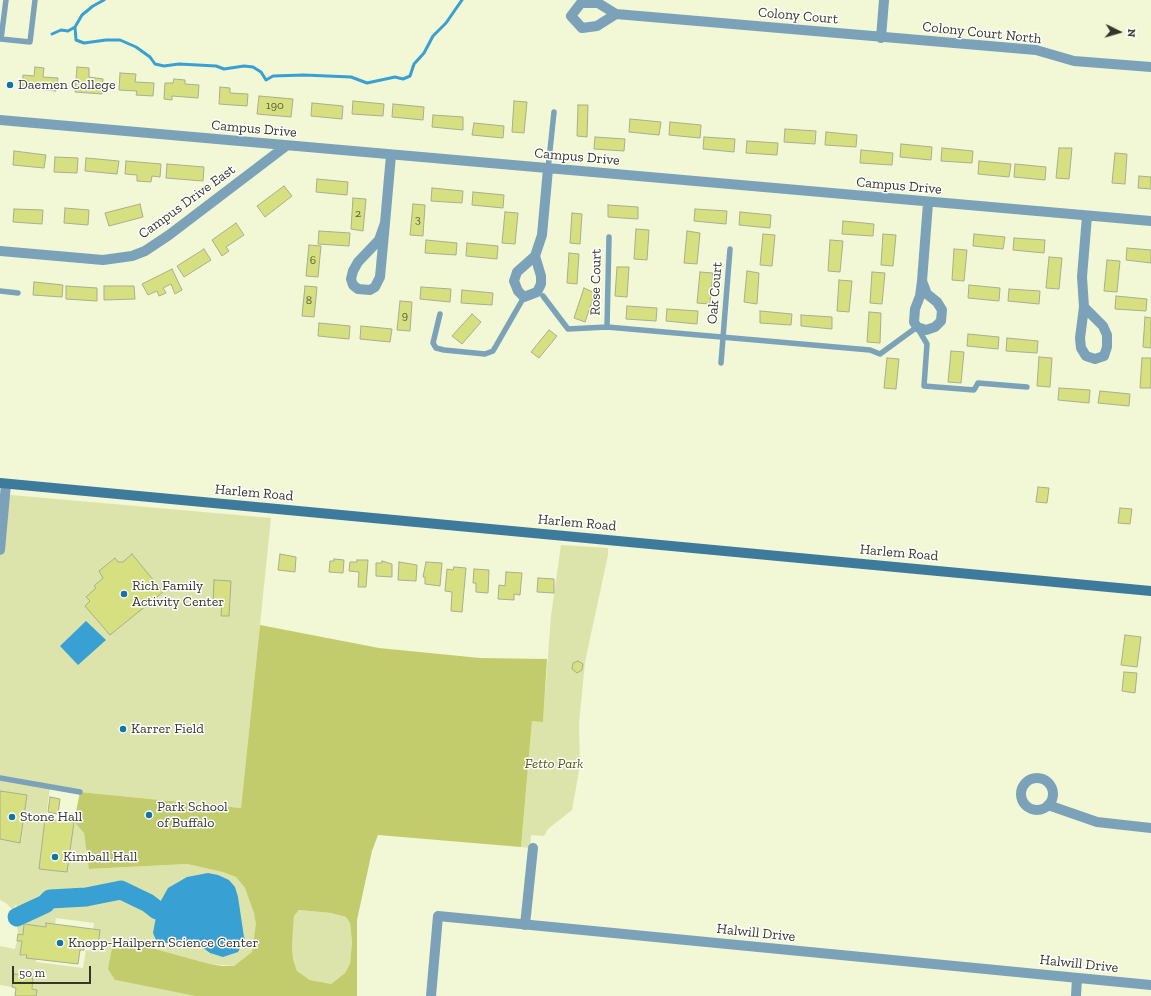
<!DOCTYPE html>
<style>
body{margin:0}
#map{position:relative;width:1151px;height:996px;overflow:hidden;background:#f2f7d6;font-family:"Zilla Slab",serif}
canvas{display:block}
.north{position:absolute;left:1099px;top:12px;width:40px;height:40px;-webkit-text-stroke:3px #fff;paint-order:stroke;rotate:95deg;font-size:11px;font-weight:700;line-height:16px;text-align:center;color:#343629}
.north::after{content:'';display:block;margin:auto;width:14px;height:18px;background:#343629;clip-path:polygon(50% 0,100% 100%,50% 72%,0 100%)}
.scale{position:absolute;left:12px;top:966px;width:79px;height:18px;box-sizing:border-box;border:2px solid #343629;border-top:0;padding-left:5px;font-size:12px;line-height:14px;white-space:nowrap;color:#343629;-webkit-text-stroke:3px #fff;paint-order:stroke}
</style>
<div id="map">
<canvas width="1151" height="996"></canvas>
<div class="north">N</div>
<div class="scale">50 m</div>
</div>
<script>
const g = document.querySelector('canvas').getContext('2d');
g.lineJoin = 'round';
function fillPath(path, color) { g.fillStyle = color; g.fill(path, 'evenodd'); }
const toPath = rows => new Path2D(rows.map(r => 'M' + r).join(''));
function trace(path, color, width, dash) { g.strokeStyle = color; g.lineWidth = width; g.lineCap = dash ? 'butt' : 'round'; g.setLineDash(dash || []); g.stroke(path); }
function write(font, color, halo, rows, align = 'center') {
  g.font = font + ' "Zilla Slab",serif'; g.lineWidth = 3; g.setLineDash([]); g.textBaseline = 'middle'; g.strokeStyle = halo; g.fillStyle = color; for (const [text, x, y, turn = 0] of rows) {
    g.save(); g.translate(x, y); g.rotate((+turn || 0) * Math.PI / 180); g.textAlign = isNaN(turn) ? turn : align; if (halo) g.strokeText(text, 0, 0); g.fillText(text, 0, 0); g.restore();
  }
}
fillPath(toPath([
 [0,494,271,518,241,808,80,792,50,787,39,869,67,872,74,822,84,833,90,869,187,864,224,872,236,877,245,888,251,901,257,924,252,952,242,961,234,966,210,964,148,947,144,943,115,980,195,996,36,996,37,990,32,989,33,976,14,974,12,987,0,985,0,946,15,949,17,941,22,941,20,955,36,959,36,962,83,968,86,950,97,951,100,930,93,929,94,923,56,918,55,924,46,923,46,927,24,924,23,935,18,934,16,914,19,910,16,905,12,909,6,903,0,900,0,839,21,841,27,795,0,794],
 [561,545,608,548,608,555,585,662,579,723,580,765,572,810,548,829,544,836,531,835,530,848,521,847,532,721,543,721,551,616],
 [299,910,331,913,346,917,350,923,352,942,350,964,345,973,331,984,310,980,297,971,293,959,292,946,294,916]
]), '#dce4ab');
fillPath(toPath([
 [260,625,379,648,480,658,547,659,543,722,532,721,521,847,378,835,372,851,357,920,357,996,195,996,115,980,108,969,112,948,128,939,144,943,148,947,210,964,222,966,234,966,252,952,256,924,254,913,245,888,236,877,223,872,187,864,89,869,84,833,74,822,80,792,241,808],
 [299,910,331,913,346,917,350,923,352,942,350,964,345,973,331,984,310,980,297,971,293,959,292,946,294,916]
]), '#c3cc6d');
fillPath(toPath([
 [86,621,106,640,78,665,60,646],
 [208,873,218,875,229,880,235,887,238,897,244,937,245,938,238,952,223,957,210,953,202,947,187,942,165,943,159,942,156,940,153,933,158,906,168,888,187,877]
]), '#38a0d3');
trace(toPath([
 [75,27,82,15,93,6,104,0],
 [52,34,61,30,68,31,75,27,76,40,84,43,106,40,120,40,136,47,150,57,155,64,164,66,179,64,216,66,224,69,244,66,253,67,261,72,266,80,273,76,304,75,351,77,367,83,395,77,403,79,410,76,414,64,424,53,433,36,446,23,462,0]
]), '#38a0d3', 3);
trace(toPath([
 [17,917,45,904,50,899,86,897,121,890,148,903,157,910]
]), '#38a0d3', 19);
const building = toPath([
 [35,67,44,68,43,77,58,78,56,91,22,88,23,75,34,76,35,67],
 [77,67,89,68,89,77,103,79,102,94,75,92,77,67],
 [120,73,136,74,135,82,154,83,153,96,136,95,137,91,119,90,120,73],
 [174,79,185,80,185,84,199,85,198,98,172,96,172,100,164,99,165,83,173,83,174,79],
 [220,87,230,88,230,93,248,94,247,106,219,104,220,87],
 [259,96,293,99,291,117,257,114,259,96],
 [353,101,384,104,383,116,352,114,353,101],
 [514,101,527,102,524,133,512,132,514,101],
 [312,103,343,106,342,119,311,116,312,103],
 [393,104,424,107,423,120,392,117,393,104],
 [578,105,588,105,587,137,577,136,578,105],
 [433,115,463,117,463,130,432,127,433,115],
 [630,119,661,122,659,135,629,132,630,119],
 [670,122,701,125,700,138,669,135,670,122],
 [474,123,504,126,503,138,472,135,474,123],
 [785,129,816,131,815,144,784,142,785,129],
 [826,132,857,135,856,147,825,145,826,132],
 [595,137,625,139,624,151,594,149,595,137],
 [704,137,735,139,734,152,703,149,704,137],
 [747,141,778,143,777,155,746,153,747,141],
 [901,144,932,147,931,160,900,157,901,144],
 [942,148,973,151,972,163,941,161,942,148],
 [1059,148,1072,148,1069,179,1056,178,1059,148],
 [861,150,893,153,892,165,860,163,861,150],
 [14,151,46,155,44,168,13,165,14,151],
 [1115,153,1127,154,1125,184,1112,183,1115,153],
 [55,157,78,158,77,173,54,172,55,157],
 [86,158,119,161,117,174,85,171,86,158],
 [126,161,161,164,160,177,152,176,151,182,137,181,137,175,125,174,126,161],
 [979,161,1011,164,1009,177,978,174,979,161],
 [167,164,204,167,203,181,166,178,167,164],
 [1015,164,1046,167,1045,180,1014,177,1015,164],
 [1139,176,1151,177,1151,189,1138,188,1139,176],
 [317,179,348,182,347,195,316,192,317,179],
 [284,186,292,196,265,217,257,206,284,186],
 [432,188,463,191,462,203,431,201,432,188],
 [473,192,504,195,503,208,472,205,473,192],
 [353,198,366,199,363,231,351,229,353,198],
 [140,204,143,217,109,226,105,213,140,204],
 [413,204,425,205,423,236,410,235,413,204],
 [608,205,638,207,638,219,608,217,608,205],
 [65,208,89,210,88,225,64,223,65,208],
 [14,209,43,210,42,224,13,222,14,209],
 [695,209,727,211,726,224,694,221,695,209],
 [505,212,518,213,515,244,502,243,505,212],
 [740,212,771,215,770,228,739,225,740,212],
 [572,213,582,214,580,244,570,243,572,213],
 [843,221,874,224,873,236,842,234,843,221],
 [236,223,244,235,226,247,229,251,222,256,212,240,236,223],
 [636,229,649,230,647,260,634,259,636,229],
 [319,231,350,233,349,246,318,244,319,231],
 [687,231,700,233,697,264,684,263,687,231],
 [763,234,775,235,772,266,760,265,763,234],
 [883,234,896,235,893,266,881,265,883,234],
 [974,234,1005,237,1003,249,973,246,974,234],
 [1014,238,1045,240,1044,253,1013,250,1014,238],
 [426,240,457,243,456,255,425,253,426,240],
 [830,240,843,241,840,272,828,271,830,240],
 [467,243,498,246,497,259,466,256,467,243],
 [309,245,321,246,318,277,306,276,309,245],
 [1127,248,1151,250,1151,263,1126,260,1127,248],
 [204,249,211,260,184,277,177,266,204,249],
 [954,249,967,250,964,281,952,280,954,249],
 [569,253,579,254,577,284,567,283,569,253],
 [1049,257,1062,258,1059,289,1046,288,1049,257],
 [1107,260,1120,261,1117,292,1104,291,1107,260],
 [617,267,629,267,627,297,615,296,617,267],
 [172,269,182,290,175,294,171,284,163,288,166,293,159,296,157,291,148,295,142,284,172,269],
 [747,271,759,273,757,304,744,302,747,271],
 [700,272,713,273,710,304,697,303,700,272],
 [872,272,885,273,882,304,870,303,872,272],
 [839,280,852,281,849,312,837,311,839,280],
 [34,282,63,285,62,297,33,295,34,282],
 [969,285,1000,288,999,301,968,298,969,285],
 [66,286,97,288,97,301,66,299,66,286],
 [104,286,134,286,135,299,104,300,104,286],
 [305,286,317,287,314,317,302,316,305,286],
 [421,287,451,289,450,302,420,299,421,287],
 [584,288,595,293,585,322,574,318,584,288],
 [1009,289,1040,291,1039,304,1008,301,1009,289],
 [462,290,493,293,492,305,461,303,462,290],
 [1116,296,1147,299,1146,311,1115,309,1116,296],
 [400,301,412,302,410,331,397,330,400,301],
 [627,306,657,308,656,321,626,319,627,306],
 [667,309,698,311,697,324,666,321,667,309],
 [760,311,792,314,791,325,760,323,760,311],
 [869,312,881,313,880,343,867,342,869,312],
 [472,314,481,322,462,344,452,336,472,314],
 [801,315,832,317,832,329,801,326,801,315],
 [1145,317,1151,318,1151,348,1143,347,1145,317],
 [319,323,350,326,349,339,318,336,319,323],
 [361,326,392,329,390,342,360,339,361,326],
 [549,330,557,336,539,358,531,352,549,330],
 [968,334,999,337,998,349,967,346,968,334],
 [1007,338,1038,341,1037,353,1006,351,1007,338],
 [951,351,964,352,961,383,948,382,951,351],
 [1039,357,1052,358,1050,387,1037,386,1039,357],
 [887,358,899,359,896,389,884,388,887,358],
 [1142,358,1151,358,1151,388,1140,388,1142,358],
 [1059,388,1090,390,1089,403,1058,400,1059,388],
 [1100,391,1130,394,1129,406,1098,403,1100,391],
 [1038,487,1049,488,1047,503,1036,502,1038,487],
 [1120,508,1132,509,1130,524,1118,523,1120,508],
 [132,554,163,592,110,635,85,606,90,601,86,597,96,588,94,586,103,578,99,571,115,558,118,562,123,562,132,554],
 [280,554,296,557,295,572,278,570,280,554],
 [334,559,344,560,343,573,329,572,330,561,334,561,334,559],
 [357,560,368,560,366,587,358,587,359,572,349,571,350,562,357,562,357,560],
 [382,561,392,564,392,577,376,576,376,563,382,563,382,561],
 [399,562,417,565,416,581,398,580,399,562],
 [426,562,442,563,440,586,425,584,425,577,423,577,426,562],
 [454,567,466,568,462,612,451,611,452,592,445,591,447,569,453,570,454,567],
 [474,569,489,570,488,593,476,592,476,583,473,583,474,569],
 [506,572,522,573,520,595,514,594,514,600,498,599,499,585,505,586,506,572],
 [538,578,554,579,554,593,537,592,538,578],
 [214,580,231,581,229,616,221,616,222,604,213,604,214,580],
 [1125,635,1141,637,1137,667,1121,665,1125,635],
 [578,661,583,664,582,670,577,673,572,669,573,663,578,661],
 [1124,672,1137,673,1135,693,1122,691,1124,672],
 [0,791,27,795,20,843,0,839,0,791],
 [50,797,60,799,58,814,48,812,50,797],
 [45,819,74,822,67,872,39,869,45,819],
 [46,923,100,930,98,946,85,944,84,950,80,950,78,964,26,958,27,955,20,955,22,941,17,941,18,934,23,935,24,924,46,927,46,923],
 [14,974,33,976,32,989,37,990,36,996,15,996,16,988,12,987,14,974]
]);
fillPath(building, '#d6e081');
trace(building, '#a9ae8e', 1);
trace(toPath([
 [0,39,1,39,6,0],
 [1,39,30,42,35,0],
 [548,169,554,112],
 [0,291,18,293],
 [543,296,568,329,607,327,870,350,880,354,917,327,927,344,924,386,974,390,978,383,1027,387],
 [440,314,433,343,436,348,444,350,485,354,493,351,524,297],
 [607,327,609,237],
 [721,363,730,249],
 [0,778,80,792]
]), '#7ba2b9', 5.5);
trace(toPath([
 [616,14,597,26,582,28,571,16,581,3,598,3,616,14,1036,50,1074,61,1151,67],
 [881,38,884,0],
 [0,120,1151,221],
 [385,223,380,277,375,287,370,290,358,289,353,285,351,279,353,271,358,262,379,240,385,223,391,155],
 [0,251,103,260,132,256,145,251,169,235,286,146],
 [535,256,541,276,541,284,537,292,524,297,518,291,514,281,517,272,535,256,542,235,548,169],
 [922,281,927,294,937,302,942,310,941,321,935,327,926,330,917,327,914,322,915,309,920,296,922,281,928,203],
 [1084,307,1103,326,1107,335,1107,347,1104,356,1095,359,1086,356,1081,348,1080,338,1084,307,1082,277,1087,216],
 [0,550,6,484],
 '1021 794a16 16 0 1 1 32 0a16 16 0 1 1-32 0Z',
 [1048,805,1097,822,1151,828],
 [525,925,533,848],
 [431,996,438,916,1151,985],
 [1076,996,1077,978]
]), '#7ba2b9', 10);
trace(toPath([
 [0,483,1151,591]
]), '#3d7a9b', 10);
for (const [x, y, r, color] of [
 [10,85,4,"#1076a2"],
 [124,594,4,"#1076a2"],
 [123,729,4,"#1076a2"],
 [149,815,4,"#1076a2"],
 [12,817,4,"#1076a2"],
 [55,857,4,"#1076a2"],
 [60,943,4,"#1076a2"]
]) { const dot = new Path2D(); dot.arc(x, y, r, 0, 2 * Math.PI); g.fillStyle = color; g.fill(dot); trace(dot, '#fff', 1.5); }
write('12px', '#5c603f', null, [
 ["190",275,106],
 ["2",358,214],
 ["3",418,220],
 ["6",313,261],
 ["8",309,301],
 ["9",405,316]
]);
write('14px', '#343629', '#fff', [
 ["Colony Court",798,16,5],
 ["Colony Court North",982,33,6],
 ["Campus Drive",254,129,5],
 ["Campus Drive",577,157,5],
 ["Campus Drive",899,186,5],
 ["Campus Drive East",187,202,-36],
 ["Rose Court",596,282,-89],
 ["Oak Court",715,293,-85],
 ["Harlem Road",254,493,5],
 ["Harlem Road",577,523,5],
 ["Harlem Road",899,553,5],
 ["Halwill Drive",756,933,6],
 ["Halwill Drive",1079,964,6]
]);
write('14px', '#343629', '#fff', [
 ["Daemen College",18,85],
 ["Rich Family",132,586],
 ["Activity Center",132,602],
 ["Karrer Field",131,729],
 ["Park School",157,807],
 ["of Buffalo",157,823],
 ["Stone Hall",20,817],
 ["Kimball Hall",63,857],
 ["Knopp-Hailpern Science Center",68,943]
], 'left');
write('italic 14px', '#50550d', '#fff', [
 ["Fetto Park",554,764]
]);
</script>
